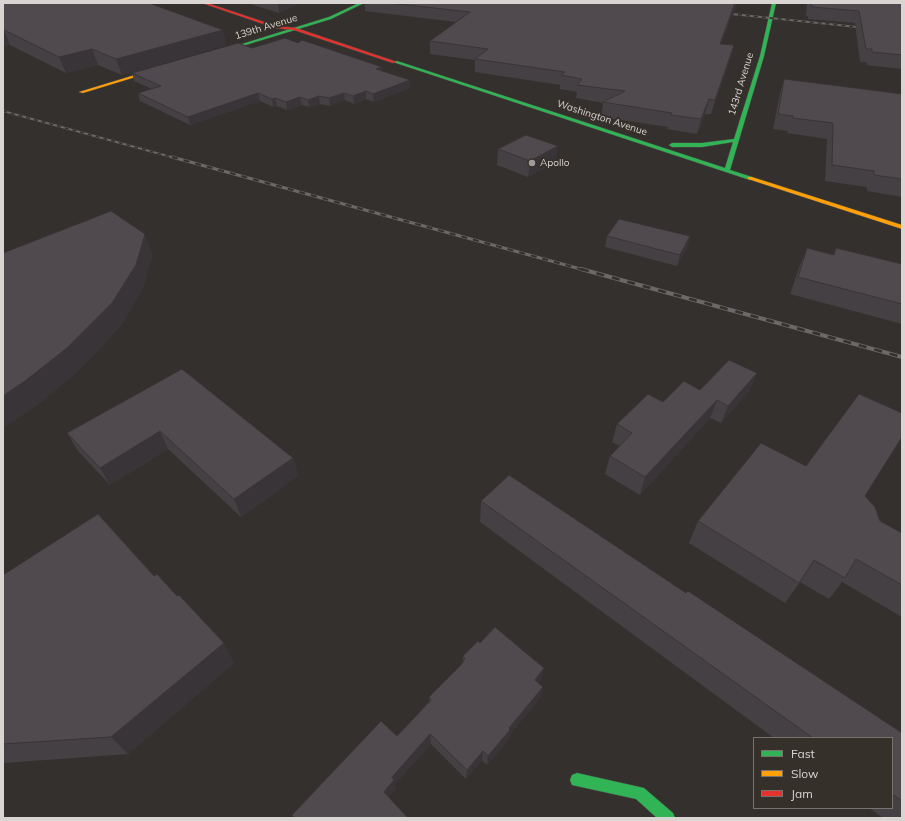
<!DOCTYPE html>
<style>
body{margin:0}
#map{position:relative;width:905px;height:821px;overflow:hidden;background:#33302d;font-family:Mulish,sans-serif}
canvas{display:block}
.frame{position:absolute;inset:0;border:4px solid #d9d5d2;pointer-events:none}
.legend{position:absolute;left:753px;top:737px;width:140px;height:72px;box-sizing:border-box;background:#36302a;border:1px solid #77726d;margin:0;padding:5px 7px;list-style:none;font-size:12px;color:#d9d5d2}
.legend li{display:flex;align-items:center;gap:8px;height:20px}
.legend b{width:20px;border:1px solid #77726d}
</style>
<div id="map">
<canvas width="905" height="821"></canvas>
<div class="frame"></div>
<ul class="legend">
<li><b style="height:5px;background:#30b455"></b>Fast</li>
<li><b style="height:5px;background:#ff9f0a"></b>Slow</li>
<li><b style="height:5px;background:#e5322d"></b>Jam</li>
</ul>
</div>
<script>
const g = document.querySelector('canvas').getContext('2d');
g.lineJoin = 'round';
const toPath = rows => new Path2D(rows.map(r => 'M' + r).join(''));
function trace(path, color, width, dash) { g.strokeStyle = color; g.lineWidth = width; g.lineCap = dash ? 'butt' : 'round'; g.setLineDash(dash || []); g.stroke(path); }
function fillPath(path, color) { g.fillStyle = color; g.fill(path, 'evenodd'); }
function write(font, color, halo, rows, align = 'center') {
  g.font = font + ' Mulish,sans-serif'; g.lineWidth = 4; g.setLineDash([]); g.textBaseline = 'middle'; g.strokeStyle = halo; g.fillStyle = color; for (const [text, x, y, turn = 0] of rows) {
    g.save(); g.translate(x, y); g.rotate((+turn || 0) * Math.PI / 180); g.textAlign = isNaN(turn) ? turn : align; if (halo) g.strokeText(text, 0, 0); g.fillText(text, 0, 0); g.restore();
  }
}
const fast = toPath([
 [359,3,364,3,331,19,216,54,213,53,329,17,359,3],
 [772,3,776,3,764,56,730,170,752,177,752,179,750,180,393,62,397,61,725,168,733,142,702,147,672,147,669,145,672,143,702,143,734,139,760,56,772,3],
 [577,773,644,788,673,813,675,818,657,818,636,799,572,785,570,780,572,775,577,773]
]);
const slow = toPath([
 [161,67,165,68,83,93,79,92,161,67],
 [748,177,752,177,902,225,902,229,748,179,748,177]
]);
const jam = toPath([
 [202,3,207,3,276,26,296,28,397,62,393,63,294,30,275,28,202,3]
]);
trace(fast, '#504e4c', 1);
trace(slow, '#504e4c', 1);
trace(jam, '#504e4c', 1);
fillPath(fast, '#30b455');
fillPath(slow, '#ff9f0a');
fillPath(jam, '#e5322d');
const railFar2 = toPath([
 [722,13,867,28],
 [3,111,175,158]
]);
const railFar1 = toPath([
 [172,157,584,270]
]);
const rail = toPath([
 [581,269,902,357]
]);
trace(railFar2, '#6a6868', 2);
trace(railFar1, '#6a6868', 3);
trace(rail, '#6a6868', 4);
trace(railFar2, '#36302a', 1.5, [4]);
trace(railFar1, '#36302a', 2, [6]);
trace(rail, '#36302a', 2.5, [8]);
fillPath(toPath([
 [3,3,153,3,153,5,223,30,226,45,122,75,98,65,66,73,10,45,3,46],
 [247,3,301,3,279,13],
 [365,3,737,3,721,44,734,45,731,58,711,114,705,114,697,134,667,129,668,127,601,117,603,103,576,98,577,92,560,89,560,85,475,72,475,60,430,54,430,41,456,22,365,11],
 [807,3,902,3,902,69,867,65,866,62,860,62,855,23,808,19,808,16,806,16],
 [252,48,382,71,410,88,374,102,366,99,354,104,345,100,330,106,320,104,309,107,302,105,287,110,277,106,273,107,260,101,190,125,140,101,138,93,152,89,134,81,132,73],
 [784,79,902,94,902,197,867,191,867,187,825,181,827,139,787,133,788,131,773,129,780,93],
 [498,149,556,161,528,177,497,165],
 [607,236,690,236,687,248,677,266,605,247],
 [807,248,833,255,836,248,902,264,902,324,790,294,800,265],
 [182,369,293,458,298,476,241,517,168,449,110,485,78,451,67,433],
 [757,373,749,391,721,423,710,418,640,495,605,474,610,456,620,446,612,442,617,424,663,402,700,390],
 [865,496,880,521,902,533,902,617,842,582,829,599,800,582,785,603,689,543,698,521],
 [481,501,686,593,902,733,902,818,883,818,869,808,892,808,892,738,774,738,480,522],
 [3,575,154,576,234,663,128,754,5,763,3,761],
 [480,643,542,679,538,683,541,697,510,734,509,739,487,765,482,760,466,779,431,744,395,784,396,789,388,797,408,818,294,818,292,815,397,736,429,702,429,697,461,665,463,661,463,656]
]), '#454043');
fillPath(toPath([
 [278,3,301,3,279,13],
 [735,3,737,3,717,56,720,44],
 [3,30,4,30,10,45,3,46],
 [223,30,226,45,122,75,116,59],
 [734,45,731,58,711,114,715,100],
 [92,49,98,65,66,73,59,57],
 [382,67,382,74,376,69],
 [410,80,410,88,374,102,373,94],
 [366,91,366,99,354,104,353,96],
 [258,93,260,101,190,125,188,117],
 [344,93,345,100,330,106,329,98],
 [319,96,320,104,309,107,308,100],
 [300,97,302,105,287,110,286,102],
 [275,98,277,106,273,107,272,99],
 [709,99,705,114,697,134,701,119],
 [558,146,556,161,528,177,530,161],
 [145,234,153,255,144,287,122,325,102,347,79,371,39,404,3,429,3,396],
 [690,236,687,248,677,266,680,255],
 [757,373,749,391,721,423,728,406],
 [717,400,710,418,640,495,645,477],
 [160,431,168,449,110,485,100,468],
 [293,458,298,476,241,517,234,499],
 [224,643,234,663,128,754,111,737],
 [544,668,542,679,533,690,535,680],
 [543,687,541,697,510,734,509,739,487,765,488,756,509,728],
 [430,734,431,744,395,784,396,789,386,800,384,792,392,777],
 [483,751,482,760,466,779,467,770]
]), '#383437');
const building = toPath([
 [3,3,149,3,223,30,116,59,92,49,59,57,4,30,3,30,3,3],
 [389,3,735,3,720,44,734,45,715,100,709,99,701,119,671,115,672,113,603,102,625,91,577,85,582,79,561,75,565,72,475,59,488,49,430,41,470,12,389,3],
 [810,3,902,3,902,55,872,52,872,49,866,49,859,11,812,7,812,5,810,4,810,3],
 [285,38,298,43,302,40,382,67,376,69,410,80,373,94,366,91,353,96,344,93,329,98,319,96,308,100,300,97,286,102,275,98,272,99,258,93,188,117,138,93,161,86,132,73,238,43,252,48,285,38],
 [784,79,902,94,902,179,874,175,874,171,832,165,833,123,793,118,793,116,778,114,784,79],
 [526,135,558,146,530,161,498,149,526,135],
 [111,211,145,234,136,265,112,303,67,348,25,381,3,396,3,253,111,211],
 [619,219,690,236,680,255,607,236,619,219],
 [807,248,834,255,836,248,902,264,902,304,798,277,807,248],
 [729,360,757,373,728,406,717,400,645,477,610,456,632,433,617,424,648,394,663,402,684,381,700,390,729,360],
 [182,369,293,458,234,499,160,431,100,468,67,433,182,369],
 [859,394,902,413,902,437,865,496,875,507,880,521,902,533,902,585,856,559,845,578,814,560,799,583,698,521,761,443,806,466,859,394],
 [509,475,686,593,688,591,902,733,902,801,892,794,892,738,813,738,481,501,509,475],
 [98,514,154,576,157,574,177,596,179,595,224,643,111,737,3,744,3,575,98,514],
 [495,627,544,668,535,680,543,687,509,728,510,730,488,756,483,751,467,770,430,734,392,777,394,780,384,792,408,818,294,818,292,815,381,721,397,736,431,700,429,697,461,665,465,658,463,656,478,641,480,643,495,627]
]);
fillPath(building, '#504a4e');
trace(building, '#383437', 1);
for (const [x, y, r, color] of [
 [532,163,4,"#9f9b98"]
]) { const dot = new Path2D(); dot.arc(x, y, r, 0, 2 * Math.PI); g.fillStyle = color; g.fill(dot); trace(dot, '#36302a', 1.5); }
write('10px', '#d9d5d2', '#36302a', [
 ["139th Avenue",266,27,-17],
 ["143rd Avenue",741,84,-73],
 ["Washington Avenue",602,118,18]
]);
write('10px', '#d9d5d2', '#36302a', [
 ["Apollo",540,163]
], 'left');
</script>
